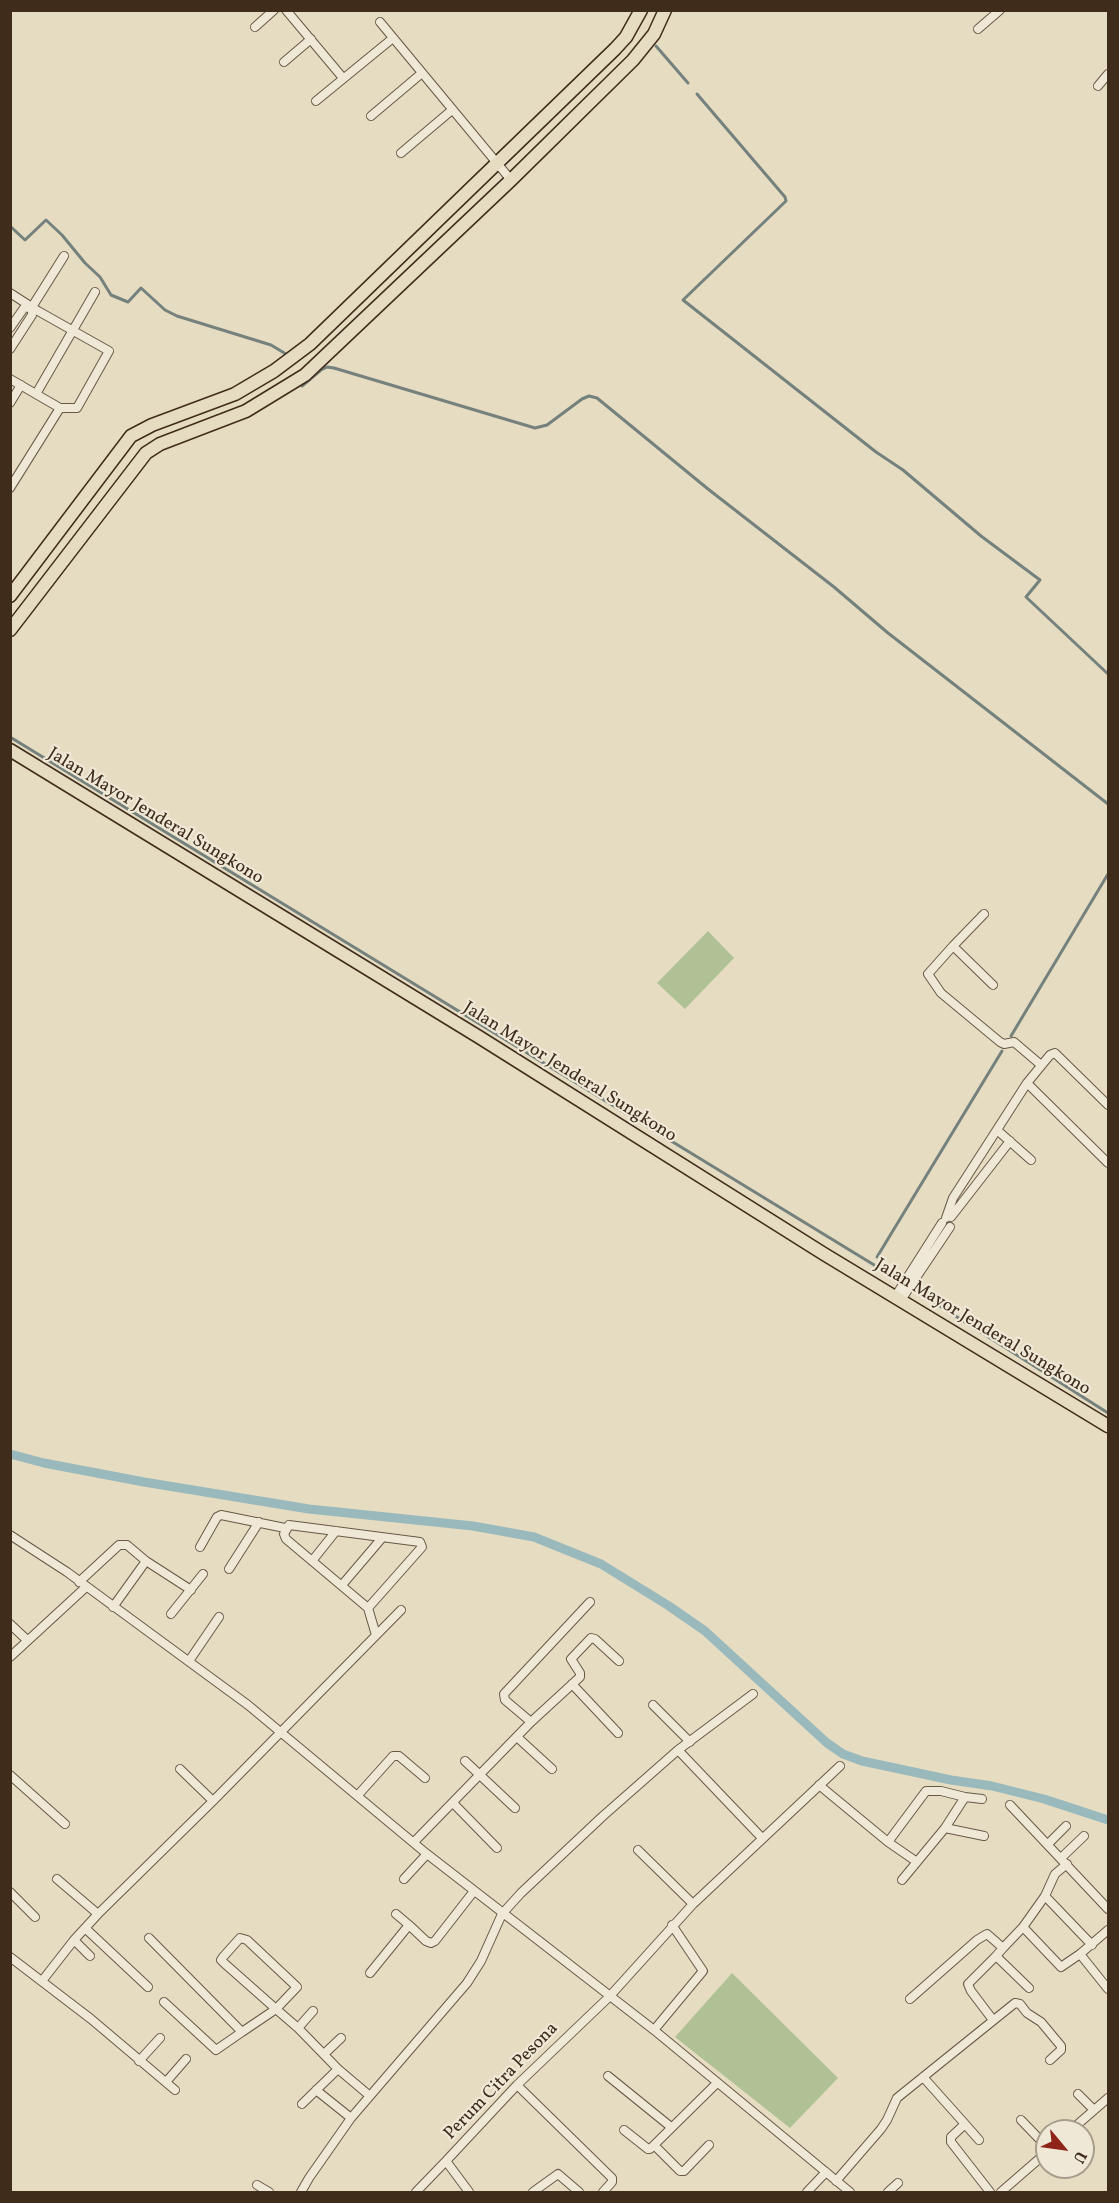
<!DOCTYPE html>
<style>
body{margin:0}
#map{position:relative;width:1119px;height:2203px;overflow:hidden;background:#e6dcc2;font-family:Vollkorn,serif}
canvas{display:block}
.frame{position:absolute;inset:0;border:12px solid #3f2c1b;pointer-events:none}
.north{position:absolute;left:1035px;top:2119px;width:60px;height:60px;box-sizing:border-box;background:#efe8d7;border:2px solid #a99d8c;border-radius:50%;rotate:119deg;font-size:16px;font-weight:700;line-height:24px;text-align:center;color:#3f2c1b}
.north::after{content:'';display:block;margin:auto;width:21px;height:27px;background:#8f2418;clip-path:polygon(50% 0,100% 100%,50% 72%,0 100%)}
</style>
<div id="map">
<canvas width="1119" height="2203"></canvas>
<div class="frame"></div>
<div class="north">U</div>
</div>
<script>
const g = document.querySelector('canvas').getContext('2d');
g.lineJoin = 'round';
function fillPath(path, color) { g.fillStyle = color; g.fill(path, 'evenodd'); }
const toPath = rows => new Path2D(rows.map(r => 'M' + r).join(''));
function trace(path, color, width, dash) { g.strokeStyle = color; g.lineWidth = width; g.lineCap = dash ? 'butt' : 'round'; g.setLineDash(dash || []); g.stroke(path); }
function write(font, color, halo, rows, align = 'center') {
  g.font = font + ' Vollkorn,serif'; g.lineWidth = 4.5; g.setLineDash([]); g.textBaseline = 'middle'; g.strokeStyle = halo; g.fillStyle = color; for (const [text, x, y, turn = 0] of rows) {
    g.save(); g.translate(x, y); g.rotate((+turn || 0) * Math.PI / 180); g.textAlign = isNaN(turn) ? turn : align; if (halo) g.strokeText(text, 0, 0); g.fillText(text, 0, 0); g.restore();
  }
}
fillPath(toPath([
 [708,931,734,958,685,1009,657,983],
 [732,1973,838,2078,790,2128,675,2037]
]), '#b1c196');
trace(toPath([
 [656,46,688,83],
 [697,94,785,197,786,201,683,300,876,452,903,470,981,536,1040,580,1026,597,1108,674],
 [10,226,25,240,46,220,62,235,85,263,100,277,111,295,128,302,141,288,165,310,177,316,271,345,286,354],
 [302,386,321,370,327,367,334,368,535,428,547,425,582,399,589,396,597,398,708,489,834,587,888,633,1108,804],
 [10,737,902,1282],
 [1011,1036,1108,874],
 [877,1257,1002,1051],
 [910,1287,1108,1413]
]), '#75817c', 3);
trace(toPath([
 [10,1454,44,1463,144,1482,309,1509,473,1526,534,1537,601,1564,669,1606,705,1631,827,1743,843,1754,862,1761,951,1780,992,1786,1044,1799,1108,1820]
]), '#99b9bc', 9);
const street = toPath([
 [286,10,343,78],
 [380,22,511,180],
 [255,27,274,10],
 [978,29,1000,10],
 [284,62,311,39],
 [1098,86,1108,74],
 [316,101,393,38],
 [371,116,422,73],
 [401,153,452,110],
 [10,293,38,311,109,351,77,408,60,408,10,379],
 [10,328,24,308,32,307],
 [10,349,32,315,32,307,64,256],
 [36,394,95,292],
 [10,403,21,385],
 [10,488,60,408],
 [953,946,984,914],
 [993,985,953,946,928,974,941,993,1000,1042,1004,1044,1014,1042,1041,1065],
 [1027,1083,1108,1163],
 [997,1130,1031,1160],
 [951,1217,1010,1141],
 [946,1218,953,1198,1027,1083,1050,1055,1055,1053,1058,1056,1108,1105],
 [895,1297,942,1223],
 [901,1300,950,1227],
 [289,1525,420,1542,422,1547,368,1608,286,1539,284,1534,289,1525],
 [10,1535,67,1572,248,1705,427,1854,654,2030,850,2192],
 [200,1547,217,1517,221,1515,285,1528],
 [312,1561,336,1531],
 [229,1569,259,1522],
 [79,1582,119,1545,127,1545,146,1561],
 [342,1585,382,1538],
 [113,1607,146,1561,191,1590],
 [368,1608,376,1635],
 [171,1614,203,1574],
 [10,1624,27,1640],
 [10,1657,86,1587],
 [189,1661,219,1617],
 [572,1684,618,1733],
 [653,1705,690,1742],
 [531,1722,505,1700,504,1694,590,1602],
 [517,1737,552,1769],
 [678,1750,762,1838],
 [465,1761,515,1808],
 [180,1769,213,1801],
 [10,1775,65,1824],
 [819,1785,888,1842,917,1862],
 [358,1795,393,1756,399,1756,425,1778],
 [453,1803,497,1848],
 [1010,1805,1108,1909],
 [945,1828,965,1797,982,1799],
 [414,1842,531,1722,580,1677,580,1673,571,1659,591,1638,595,1639,619,1661],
 [888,1842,926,1791,941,1791,965,1797],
 [1048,1844,1066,1826],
 [638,1850,693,1904],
 [1061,1858,1084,1836],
 [1067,1864,1055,1874,1045,1896,1023,1927,1061,1967,1080,1954],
 [57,1879,98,1914],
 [404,1879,427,1854],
 [902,1880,945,1828,984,1836],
 [10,1892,35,1917],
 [1045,1896,1092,1945],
 [396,1914,409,1925],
 [85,1928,148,1987],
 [1108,1930,1080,1954,1108,1989],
 [149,1938,242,2032,276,2009,297,1987,247,1940,240,1938,223,1957,221,1960,224,1963,276,2009,298,2028,338,2069,370,2096],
 [74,1940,90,1956],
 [1003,1948,1023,1927],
 [10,1957,91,2019,175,2090],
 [370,1973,409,1925,426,1941,431,1943,435,1941,474,1891],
 [42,1981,74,1940,98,1914,213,1801,401,1610],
 [910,1999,977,1940,987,1934,1003,1948,996,1956,1029,1988],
 [164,2002,216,2050,242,2032],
 [993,2020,971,1991,968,1984,996,1956],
 [298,2028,313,2011],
 [654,2030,703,1971,672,1925],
 [324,2054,341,2038],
 [139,2061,160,2038],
 [608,2076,671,2127],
 [923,2077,965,2124,951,2137,951,2142,990,2192],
 [166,2082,186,2059],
 [517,2085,612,2178,612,2182,603,2192],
 [316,2090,351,2118],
 [1078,2094,1094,2110],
 [302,2104,338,2069],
 [1021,2120,1047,2147],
 [965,2124,979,2140],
 [624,2130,648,2149,650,2149,717,2083],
 [1070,2131,1108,2098],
 [654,2145,680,2171,684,2171,709,2145],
 [836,2181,881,2129,887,2120,897,2098,1015,2003,1020,2004,1027,2013,1041,2022,1061,2046,1061,2050,1050,2060],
 [257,2185,269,2192],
 [301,2192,309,2178,351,2118,467,1983,481,1961,502,1914,521,1893,603,1816,678,1750,753,1694],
 [416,2192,446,2161],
 [469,2192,446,2161,517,2085,609,1997,693,1904,840,1766],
 [533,2192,558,2174,579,2192],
 [807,2192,826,2172],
 [888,2192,898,2183],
 [1001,2192,1047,2152]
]);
const primary = toPath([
 [10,596,131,436,152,425,235,394,274,371,310,344,615,49,626,37,641,10],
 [10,630,146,453,160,444,246,411,305,375,511,180,633,60,654,34,665,10],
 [10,750,479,1037,824,1254,1108,1426]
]);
trace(street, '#695845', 10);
trace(primary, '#3f2c1b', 15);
trace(street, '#efe8d7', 8);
trace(primary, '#e6dcc2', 12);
write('18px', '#3f2c1b', '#efe8d7', [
 ["Jalan Mayor Jenderal Sungkono",155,817,31],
 ["Jalan Mayor Jenderal Sungkono",569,1073,32],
 ["Jalan Mayor Jenderal Sungkono",982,1328,31],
 ["Perum Citra Pesona",502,2082,-46]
]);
</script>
